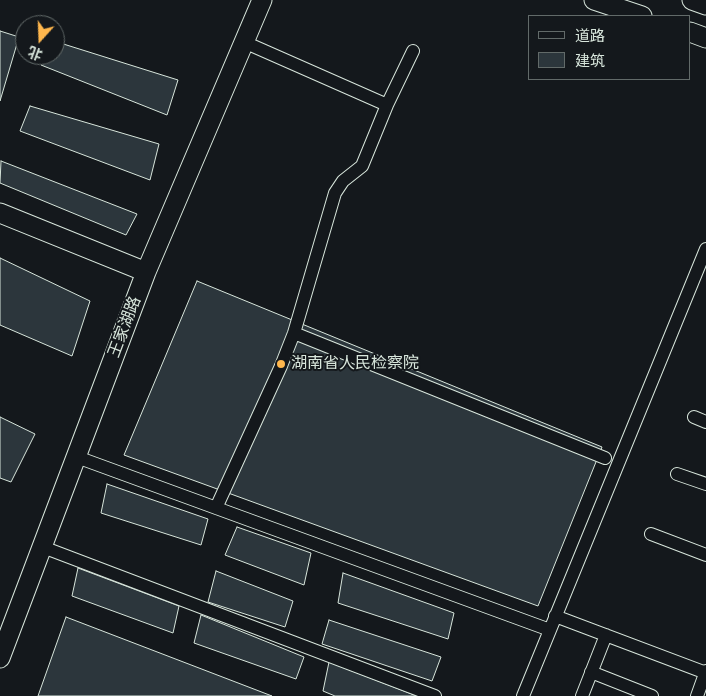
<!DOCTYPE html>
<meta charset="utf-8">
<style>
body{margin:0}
#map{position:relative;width:706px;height:696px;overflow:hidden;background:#14181c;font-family:Arial,"Noto Sans SC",sans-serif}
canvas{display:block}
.legend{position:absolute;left:528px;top:15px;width:162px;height:65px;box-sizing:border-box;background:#14181c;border:1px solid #626a69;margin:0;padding:6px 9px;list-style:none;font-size:15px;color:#d8e6dc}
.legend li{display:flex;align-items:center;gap:10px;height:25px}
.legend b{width:25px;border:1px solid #626a69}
.north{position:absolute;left:15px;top:15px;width:50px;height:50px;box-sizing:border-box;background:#14181c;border:1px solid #626a69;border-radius:50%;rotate:200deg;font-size:14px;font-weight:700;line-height:20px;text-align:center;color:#d8e6dc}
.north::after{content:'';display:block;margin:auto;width:18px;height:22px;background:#ffb74d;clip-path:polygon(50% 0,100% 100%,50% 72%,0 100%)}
</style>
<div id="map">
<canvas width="706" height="696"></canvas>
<ul class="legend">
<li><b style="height:6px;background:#14181c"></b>道路</li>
<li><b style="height:14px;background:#2c363c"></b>建筑</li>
</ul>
<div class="north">北</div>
</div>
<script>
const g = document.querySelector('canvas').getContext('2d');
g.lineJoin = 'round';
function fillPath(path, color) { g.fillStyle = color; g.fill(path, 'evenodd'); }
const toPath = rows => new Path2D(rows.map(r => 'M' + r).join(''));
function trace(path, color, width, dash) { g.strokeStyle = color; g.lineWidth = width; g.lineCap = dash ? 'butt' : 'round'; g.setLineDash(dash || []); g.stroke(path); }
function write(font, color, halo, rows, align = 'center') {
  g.font = font + ' Arial,"Noto Sans SC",sans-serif'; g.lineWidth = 4; g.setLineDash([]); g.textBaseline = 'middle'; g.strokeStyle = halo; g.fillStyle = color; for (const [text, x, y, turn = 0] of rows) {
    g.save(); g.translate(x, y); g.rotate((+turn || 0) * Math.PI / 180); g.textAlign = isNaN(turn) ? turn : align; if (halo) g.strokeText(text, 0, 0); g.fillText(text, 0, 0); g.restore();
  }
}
const building = toPath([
 [0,31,19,37,0,101,0,31],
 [57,42,178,80,167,115,41,65,48,55,55,55,57,42],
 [30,106,159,144,150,180,20,131,30,106],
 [1,161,137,214,126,235,0,183,1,161],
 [0,258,90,301,72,356,0,325,0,258],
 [197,281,602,447,538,606,124,455,197,281],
 [0,417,35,434,11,482,0,478,0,417],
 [107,484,208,519,201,545,101,513,107,484],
 [237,527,311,553,304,585,225,555,237,527],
 [78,568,179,606,173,633,72,596,78,568],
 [216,571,293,601,285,627,208,602,216,571],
 [343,573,454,613,448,639,338,603,343,573],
 [201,615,304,657,296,679,194,643,201,615],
 [66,617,272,696,38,696,66,617],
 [329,620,441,657,432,681,322,644,329,620],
 [329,662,417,696,335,696,323,691,329,662]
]);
fillPath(building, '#2c363c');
trace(building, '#d8e6dc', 1);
const street = toPath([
 [244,42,387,105],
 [294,333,605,458],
 [694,417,706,422],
 [85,460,550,630],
 [677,474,706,484],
 [216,508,281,366,294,333,335,193,343,181,362,166,387,105,413,51],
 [651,534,706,555],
 [40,546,435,696],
 [555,616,706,673],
 [591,672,652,696],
 [523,696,706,249],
 [582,696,606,635],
 [697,696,706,671]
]);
const secondary = toPath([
 [594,0,642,16],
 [692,0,706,5],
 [690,32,706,38],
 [0,213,146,272],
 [0,658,146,272,262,0]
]);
trace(street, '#d8e6dc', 14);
trace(secondary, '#d8e6dc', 21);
trace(street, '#14181c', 12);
trace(secondary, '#14181c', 19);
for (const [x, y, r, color] of [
 [281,364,5,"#ffb74d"]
]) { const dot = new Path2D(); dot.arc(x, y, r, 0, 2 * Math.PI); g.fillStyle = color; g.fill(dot); trace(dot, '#14181c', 2); }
write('16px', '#d8e6dc', '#14181c', [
 ["王家湖路",125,327,-69]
]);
write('16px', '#d8e6dc', '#14181c', [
 ["湖南省人民检察院",291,364]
], 'left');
</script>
